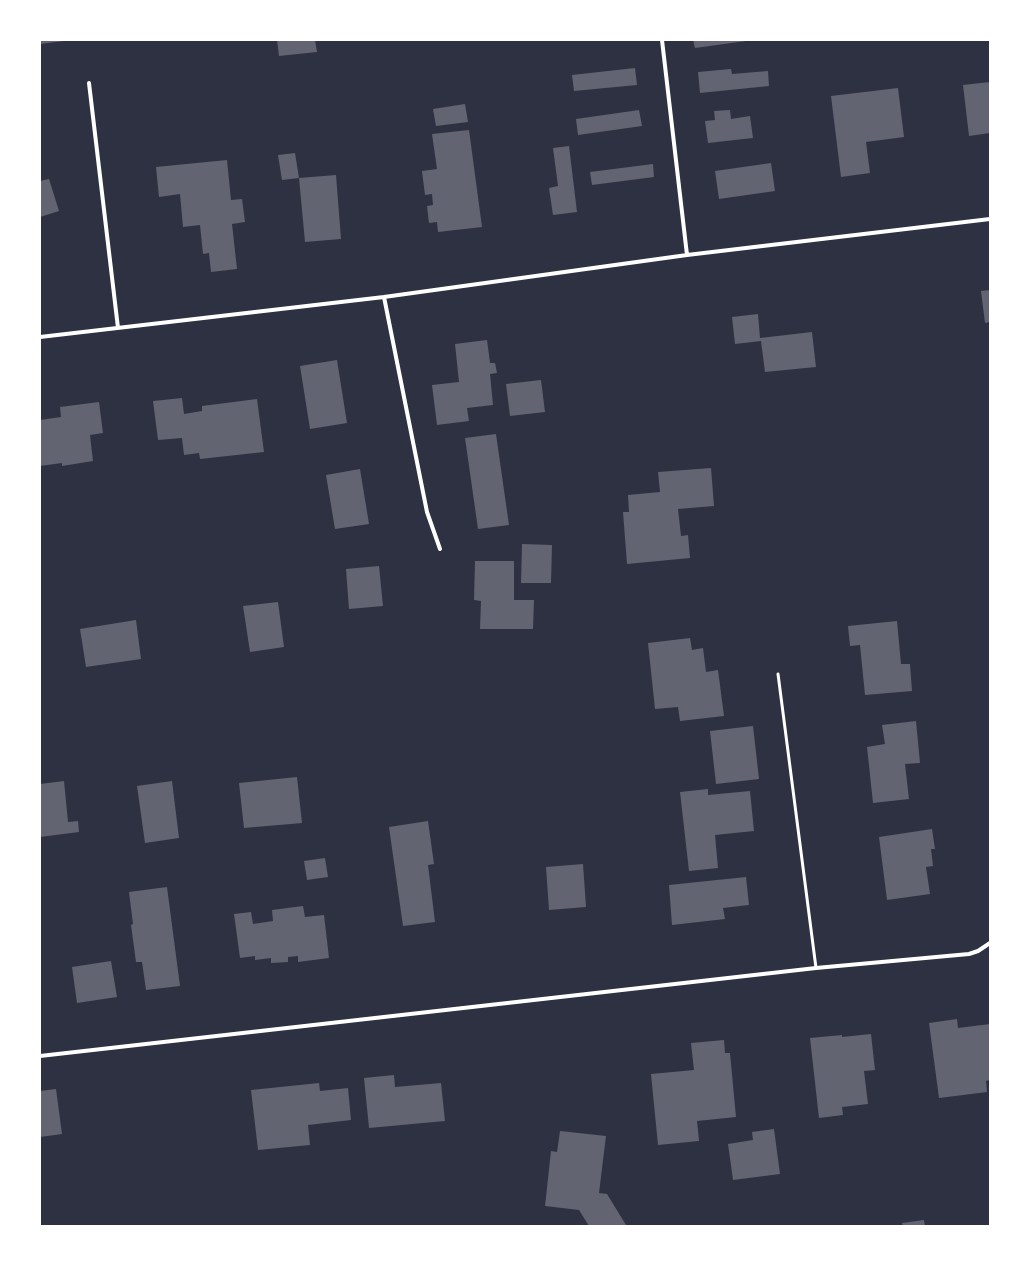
<!DOCTYPE html>
<style>
body{margin:0}
#map{position:relative;width:1030px;height:1266px;overflow:hidden;background:#2d3142;font-family:Merriweather,serif}
canvas{display:block}
.frame{position:absolute;inset:0;border:41px solid #fff;pointer-events:none}
</style>
<div id="map">
<canvas width="1030" height="1266"></canvas>
<div class="frame"></div>
</div>
<script>
const g = document.querySelector('canvas').getContext('2d');
g.lineJoin = 'round';
function fillPath(path, color) { g.fillStyle = color; g.fill(path, 'evenodd'); }
const toPath = rows => new Path2D(rows.map(r => 'M' + r).join(''));
function trace(path, color, width, dash) { g.strokeStyle = color; g.lineWidth = width; g.lineCap = dash ? 'butt' : 'round'; g.setLineDash(dash || []); g.stroke(path); }
fillPath(toPath([
 [40,40,64,40,64,41,40,44],
 [277,40,315,40,317,52,279,56],
 [693,40,746,40,746,41,695,48],
 [635,68,637,85,574,91,572,75],
 [731,69,732,74,768,71,769,86,700,93,698,72],
 [990,82,990,133,969,136,963,85],
 [898,88,904,137,866,142,870,173,841,177,831,96],
 [465,104,468,122,436,126,433,109],
 [639,110,642,126,578,135,576,119],
 [730,110,731,119,750,116,753,138,708,143,705,121,715,120,714,111],
 [469,130,482,227,438,232,437,222,429,223,427,206,433,205,432,194,425,195,422,171,437,169,432,134],
 [569,146,577,212,553,215,549,188,558,186,553,148],
 [295,153,299,178,282,180,278,155],
 [227,160,231,200,242,199,245,222,232,224,237,269,211,272,209,253,203,254,200,225,183,227,180,194,159,197,156,167],
 [771,163,775,191,719,199,715,171],
 [653,164,654,177,592,185,590,172],
 [336,175,341,239,305,242,299,178],
 [49,179,59,211,40,217,40,181],
 [990,290,990,322,985,323,981,291],
 [758,314,760,338,812,332,816,367,765,372,761,341,735,344,732,317],
 [487,340,490,363,495,363,497,373,490,374,493,405,467,408,469,421,437,425,432,385,459,382,455,344],
 [337,360,347,423,310,429,300,366],
 [541,380,545,412,510,416,506,384],
 [182,398,184,414,202,411,202,406,257,399,264,452,200,459,199,453,184,455,182,438,158,440,153,401],
 [99,402,103,433,90,435,93,461,62,466,62,463,40,466,40,420,61,417,60,407],
 [496,434,509,525,478,529,465,438],
 [711,468,714,506,678,509,681,536,688,535,690,558,627,564,623,512,629,512,628,495,660,492,658,472],
 [360,469,369,524,335,529,326,475],
 [522,544,552,545,551,583,521,583],
 [475,561,514,561,514,600,534,600,533,629,480,629,481,601,474,600],
 [379,566,383,606,349,609,346,569],
 [278,602,284,647,250,652,243,606],
 [136,620,141,659,86,667,80,629],
 [897,621,901,664,910,664,912,691,865,695,860,645,850,646,848,626],
 [690,638,692,650,703,648,706,672,718,670,724,716,680,721,678,707,655,709,648,643],
 [916,721,920,763,905,764,909,799,873,803,867,747,885,744,882,725],
 [753,726,759,779,716,784,710,731],
 [297,777,302,823,244,828,239,783],
 [64,781,68,822,78,821,79,832,40,837,40,784],
 [172,781,179,838,145,843,137,786],
 [708,789,708,795,750,791,754,831,715,835,718,868,689,871,680,792],
 [428,821,434,864,428,865,435,922,403,926,389,827],
 [932,829,935,849,931,849,933,866,926,867,930,894,887,900,879,837],
 [325,858,328,877,307,880,304,861],
 [583,864,586,907,549,910,546,867],
 [746,877,749,905,723,908,725,919,672,925,669,885],
 [167,887,180,986,146,990,142,962,136,962,131,925,133,924,129,892],
 [303,906,305,917,324,915,329,958,298,962,298,956,288,957,288,962,271,963,271,958,255,960,255,956,240,958,234,914,251,912,253,924,273,921,272,910],
 [111,961,117,997,77,1003,72,967],
 [957,1019,958,1028,990,1024,990,1080,986,1081,987,1092,939,1098,929,1023],
 [871,1034,875,1070,864,1071,868,1104,842,1107,843,1115,819,1118,810,1038,842,1035,842,1037],
 [724,1040,725,1053,730,1053,736,1117,697,1121,699,1141,658,1145,651,1074,694,1070,691,1043],
 [394,1075,395,1087,441,1083,445,1121,369,1128,364,1078],
 [319,1083,320,1091,348,1088,351,1120,308,1125,310,1145,258,1150,251,1090],
 [56,1089,62,1134,40,1137,40,1091],
 [774,1129,780,1174,733,1180,728,1144,753,1140,752,1132],
 [560,1131,606,1136,599,1193,607,1194,626,1225,624,1226,589,1226,579,1210,545,1206,551,1151,557,1152],
 [924,1220,925,1226,903,1226,902,1223]
]), '#626471');
trace(toPath([
 [778,674,816,968]
]), '#fff', 3);
trace(toPath([
 [662,40,687,255],
 [89,83,118,328],
 [384,297,427,512,440,549],
 [40,337,384,297,687,255,990,219],
 [40,1056,816,968,969,954,978,951,990,943]
]), '#fff', 4);
</script>
